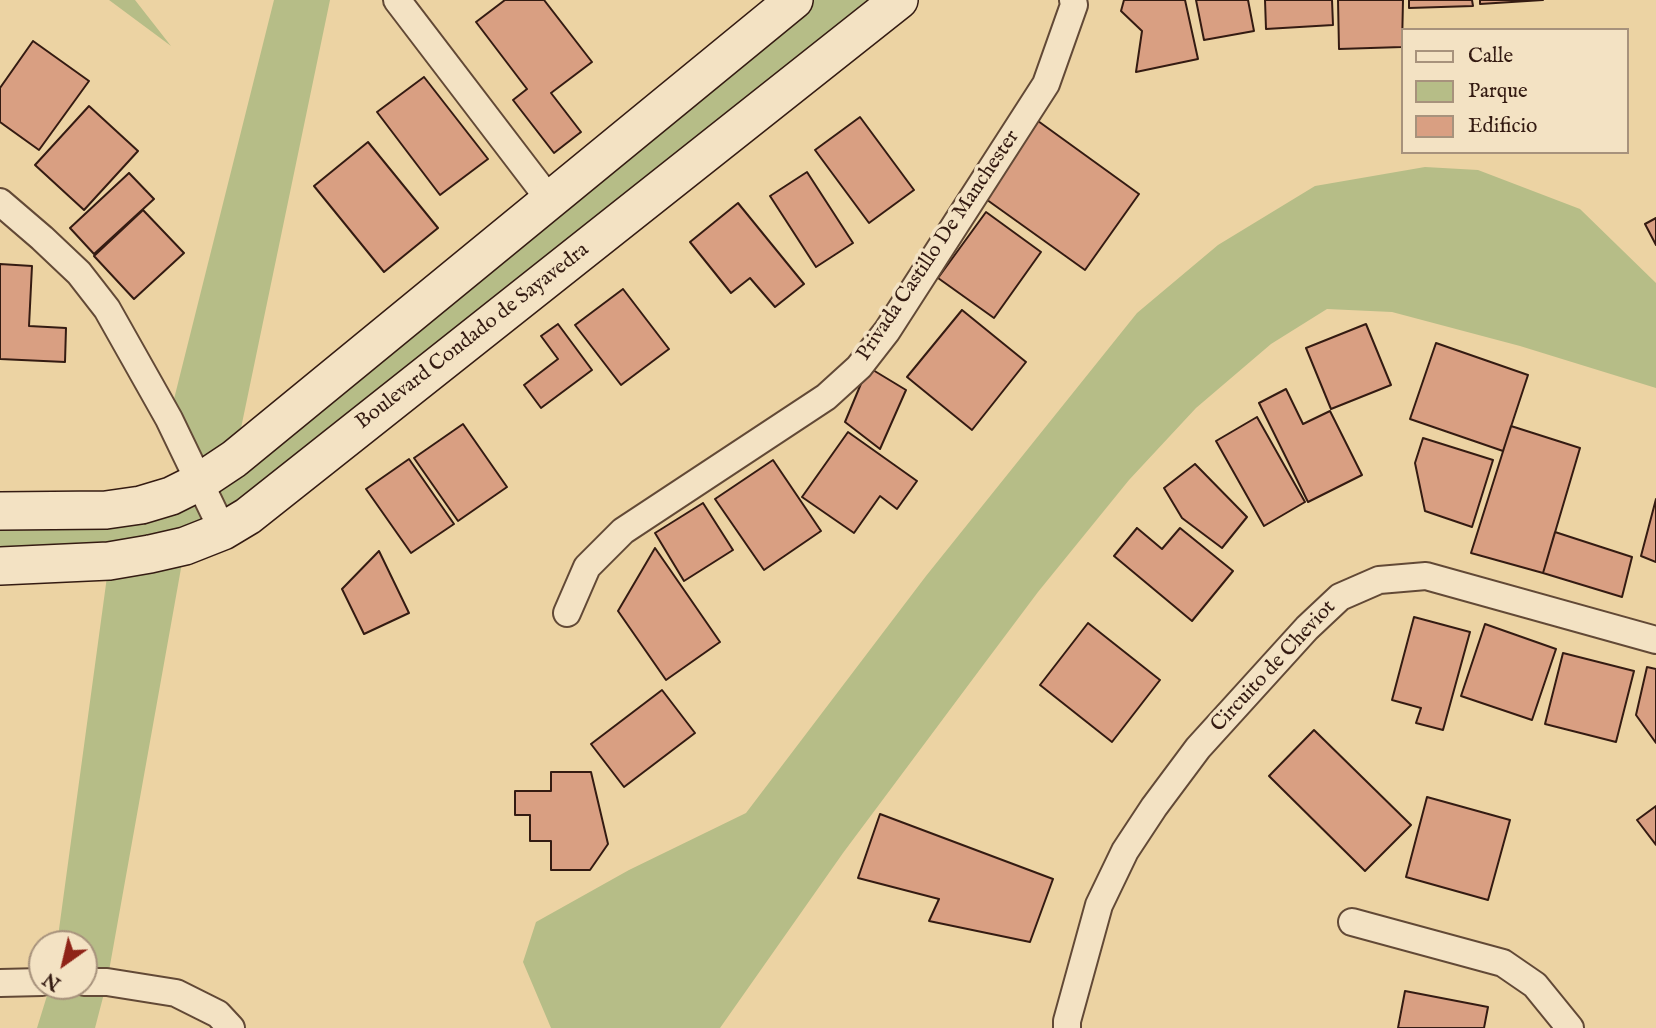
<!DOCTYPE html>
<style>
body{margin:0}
#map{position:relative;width:1656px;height:1028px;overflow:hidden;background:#ecd3a3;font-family:"IM FELL English",serif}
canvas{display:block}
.legend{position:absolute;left:1401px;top:28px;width:228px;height:126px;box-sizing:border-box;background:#f3e2c3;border:2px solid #a7927c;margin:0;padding:9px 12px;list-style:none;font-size:21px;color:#341b12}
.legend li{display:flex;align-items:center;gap:14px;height:35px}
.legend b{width:35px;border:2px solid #a7927c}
.north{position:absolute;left:28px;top:930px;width:70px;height:70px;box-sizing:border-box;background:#f3e2c3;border:2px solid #a7927c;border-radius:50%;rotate:214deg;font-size:19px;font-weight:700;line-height:28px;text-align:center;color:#341b12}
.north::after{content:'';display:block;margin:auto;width:24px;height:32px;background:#8f2418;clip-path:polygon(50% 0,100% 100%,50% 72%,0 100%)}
</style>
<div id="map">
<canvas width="1656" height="1028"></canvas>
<ul class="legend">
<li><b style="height:9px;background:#f3e2c3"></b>Calle</li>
<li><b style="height:19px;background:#b6bd87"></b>Parque</li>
<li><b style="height:19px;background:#d99f82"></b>Edificio</li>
</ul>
<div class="north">N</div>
</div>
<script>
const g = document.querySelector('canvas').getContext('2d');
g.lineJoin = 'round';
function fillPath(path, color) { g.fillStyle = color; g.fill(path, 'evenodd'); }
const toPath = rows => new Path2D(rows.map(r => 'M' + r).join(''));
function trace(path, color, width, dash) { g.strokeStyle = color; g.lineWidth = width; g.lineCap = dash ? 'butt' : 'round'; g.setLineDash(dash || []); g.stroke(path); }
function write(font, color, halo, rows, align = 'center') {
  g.font = font + ' "IM FELL English",serif'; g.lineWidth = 7; g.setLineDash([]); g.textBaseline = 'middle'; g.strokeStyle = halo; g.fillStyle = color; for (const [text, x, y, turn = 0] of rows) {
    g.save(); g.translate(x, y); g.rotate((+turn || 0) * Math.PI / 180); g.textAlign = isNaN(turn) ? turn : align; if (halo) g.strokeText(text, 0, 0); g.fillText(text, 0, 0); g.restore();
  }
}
fillPath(toPath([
 [109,0,135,0,171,46],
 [274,0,330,0,235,457,794,0,899,0,185,546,107,982,95,1028,37,1028,50,986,84,986,84,944,57,944,109,562,0,566,0,511,201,481,169,419],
 [1425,167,1478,170,1580,209,1656,283,1656,388,1520,346,1392,312,1327,309,1271,344,1196,408,1129,480,1038,592,984,664,843,853,720,1028,551,1028,523,962,536,922,629,870,746,813,926,576,1137,313,1218,245,1315,186]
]), '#b6bd87');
const building = toPath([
 [505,0,544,0,592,62,551,93,581,132,554,153,513,100,527,89,476,22,505,0],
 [1124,0,1185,0,1198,59,1136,72,1142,31,1121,11,1124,0],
 [1196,0,1248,0,1254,31,1204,40,1196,0],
 [1265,0,1332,0,1333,25,1266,29,1265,0],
 [1338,0,1403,0,1402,47,1339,49,1338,0],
 [1409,0,1472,0,1473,6,1409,8,1409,0],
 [1480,0,1543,0,1480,4,1480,0],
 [33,41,89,81,39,150,0,122,0,88,33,41],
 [424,77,488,159,440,195,377,112,424,77],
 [89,106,138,151,84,210,35,165,89,106],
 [860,117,914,190,869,223,815,150,860,117],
 [1038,121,1139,194,1085,270,983,197,1038,121],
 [368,142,438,228,384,272,314,186,368,142],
 [807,172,853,243,816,267,770,196,807,172],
 [129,173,154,199,94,254,70,228,129,173],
 [738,203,804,284,775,307,750,278,731,293,690,242,738,203],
 [143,210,184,253,134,299,94,256,143,210],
 [986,212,1041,252,994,318,938,278,986,212],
 [1656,218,1656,245,1645,224,1656,218],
 [0,264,32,266,29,326,66,328,65,362,0,359,0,264],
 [623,289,669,349,621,385,575,325,623,289],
 [962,310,1026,362,972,430,907,377,962,310],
 [558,324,592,370,541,408,524,385,558,359,541,336,558,324],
 [1366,324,1391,385,1331,409,1306,348,1366,324],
 [1436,343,1528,375,1503,451,1410,419,1436,343],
 [868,367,906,390,880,449,845,422,868,367],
 [1286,389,1303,424,1330,411,1362,475,1308,502,1259,403,1286,389],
 [1257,417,1305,502,1264,526,1216,441,1257,417],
 [463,424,507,487,458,521,414,458,463,424],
 [1511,426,1580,448,1543,573,1471,553,1511,426],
 [848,432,917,481,897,509,880,496,854,533,802,497,848,432],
 [1423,438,1493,460,1472,527,1425,511,1415,463,1423,438],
 [409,459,454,524,411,553,366,489,409,459],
 [773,460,821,531,764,570,715,499,773,460],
 [1195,464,1247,517,1222,548,1182,518,1164,488,1195,464],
 [1656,499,1656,562,1641,556,1656,499],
 [703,503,733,550,684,581,655,533,703,503],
 [1137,528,1162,549,1180,528,1233,571,1192,621,1114,556,1137,528],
 [1555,532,1632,557,1622,597,1543,573,1555,532],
 [655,548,720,642,666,680,618,611,655,548],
 [379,551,409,613,364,634,342,589,379,551],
 [1414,617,1470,632,1443,730,1416,723,1421,708,1392,700,1414,617],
 [1088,623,1160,680,1112,742,1040,685,1088,623],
 [1485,624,1556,649,1532,720,1461,696,1485,624],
 [1563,653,1634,671,1616,742,1545,724,1563,653],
 [1647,667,1656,669,1656,743,1636,715,1647,667],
 [662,690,695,733,624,787,591,744,662,690],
 [1314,730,1411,825,1365,871,1269,776,1314,730],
 [551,772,591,772,608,844,590,870,551,870,551,841,530,841,530,815,515,815,515,791,551,791,551,772],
 [1427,797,1510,820,1488,900,1406,877,1427,797],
 [1656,806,1656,845,1637,820,1656,806],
 [880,814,1053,879,1030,942,929,921,939,899,858,878,880,814],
 [1405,991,1488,1007,1484,1028,1398,1028,1405,991]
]);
fillPath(building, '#d99f82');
trace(building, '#341b12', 2);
const street = toPath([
 [397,0,549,199],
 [0,202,42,238,79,273,107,309,169,419,223,531],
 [567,613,587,567,623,531,826,397,859,367,887,331,1046,84,1074,5,1073,0],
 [1352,922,1503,963,1535,985,1570,1028],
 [84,982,107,982,176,993,218,1014,231,1028],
 [0,983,42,982],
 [1067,1028,1067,1021,1099,905,1125,851,1154,807,1198,748,1307,628,1340,597,1379,580,1426,576,1656,640]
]);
const secondary = toPath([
 [0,511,106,510,141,505,171,496,201,481,234,459,794,0],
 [0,566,109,561,150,554,185,546,223,531,248,516,899,0]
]);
trace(street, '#624936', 30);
trace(secondary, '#341b12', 40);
trace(street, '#f3e2c3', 26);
trace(secondary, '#f3e2c3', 37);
write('21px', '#341b12', '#f3e2c3', [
 ["Privada Castillo De Manchester",939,246,-56],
 ["Boulevard Condado de Sayavedra",473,337,-38],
 ["Circuito de Cheviot",1274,667,-47]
]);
</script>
